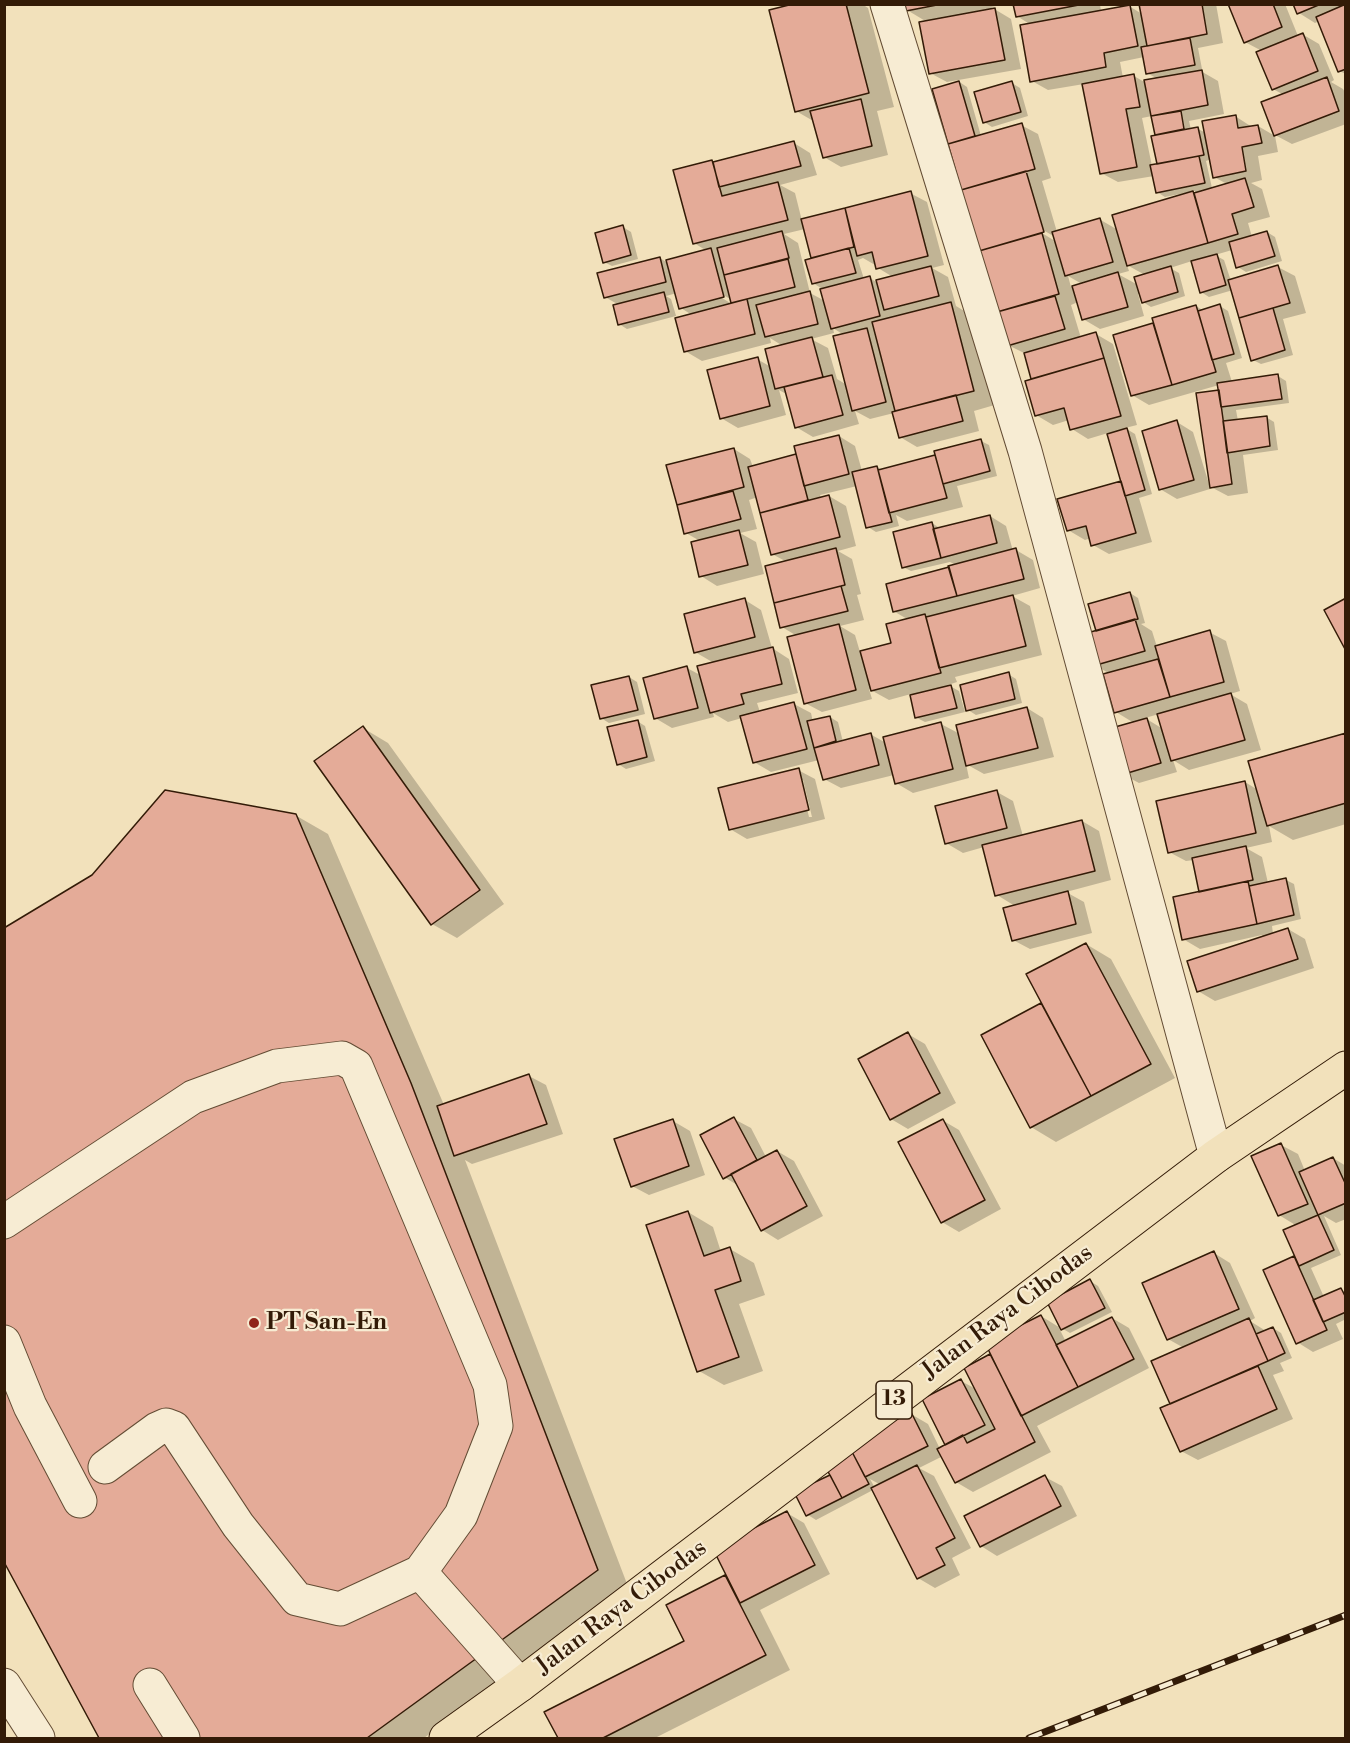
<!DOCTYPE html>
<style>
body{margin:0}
#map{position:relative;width:1350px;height:1743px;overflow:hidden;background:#f2e1bb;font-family:"Libre Bodoni",serif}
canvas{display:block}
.frame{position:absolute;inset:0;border:6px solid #331b07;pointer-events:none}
</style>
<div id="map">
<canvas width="1350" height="1743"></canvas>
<div class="frame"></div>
</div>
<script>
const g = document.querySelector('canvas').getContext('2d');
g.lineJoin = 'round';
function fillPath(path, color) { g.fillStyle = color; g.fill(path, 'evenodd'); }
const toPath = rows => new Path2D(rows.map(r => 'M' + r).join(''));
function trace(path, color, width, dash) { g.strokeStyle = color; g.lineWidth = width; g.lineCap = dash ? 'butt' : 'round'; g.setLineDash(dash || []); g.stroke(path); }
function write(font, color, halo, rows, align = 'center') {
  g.font = font + ' "Libre Bodoni",serif'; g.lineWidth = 4.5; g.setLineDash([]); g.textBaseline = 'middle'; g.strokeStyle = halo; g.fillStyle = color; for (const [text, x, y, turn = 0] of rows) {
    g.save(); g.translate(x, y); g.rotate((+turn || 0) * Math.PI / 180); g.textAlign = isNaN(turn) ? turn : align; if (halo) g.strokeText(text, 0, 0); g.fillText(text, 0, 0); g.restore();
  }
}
fillPath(toPath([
 [792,4,862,4,868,8,894,107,877,111,888,155,841,167,824,157,815,122,796,111],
 [906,4,1007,4,991,7,1011,19,1021,69,947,82,930,73,927,22,907,10],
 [1015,4,1100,4,1101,12,1129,6,1142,14,1140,4,1216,4,1223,43,1198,48,1202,69,1199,70,1218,81,1224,114,1189,121,1191,130,1198,129,1206,133,1235,116,1252,127,1258,126,1275,136,1278,152,1258,156,1262,180,1251,183,1262,189,1270,217,1248,223,1252,237,1267,232,1275,237,1282,261,1246,272,1238,267,1232,250,1215,255,1224,260,1231,281,1278,267,1295,276,1306,313,1283,319,1293,355,1261,364,1253,360,1233,290,1209,297,1201,292,1192,261,1170,268,1179,273,1185,296,1151,307,1143,302,1140,294,1138,294,1144,316,1100,329,1083,319,1078,302,1071,305,1081,338,1096,334,1113,344,1137,425,1125,428,1135,434,1152,494,1139,498,1152,542,1109,554,1093,545,1091,538,1085,540,1068,530,1122,482,1108,433,1088,439,1072,429,1069,420,1053,425,1036,415,1033,380,1026,354,1008,345,934,90,958,81,967,87,981,136,1021,125,1038,134,1051,178,1042,181,1057,232,1099,219,1118,230,1114,216,1195,193,1195,191,1165,197,1157,192,1154,176,1118,182,1101,173,1084,84,1048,90,1032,81,1031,25,1017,16],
 [1144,57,1147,73,1158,79,1146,83,1134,76,1123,78,1120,62],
 [1152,116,1156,136,1159,165,1152,166,1142,118],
 [1211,159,1214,177,1227,184,1212,188,1206,161],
 [1038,227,1055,237,1055,241,1037,230],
 [1127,265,1145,275,1138,285,1118,274,1129,271],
 [1068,276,1082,284,1071,287],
 [1229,4,1285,4,1298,36,1302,34,1319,44,1334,80,1331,82,1343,89,1346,94,1346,124,1292,144,1275,135,1284,95,1273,89,1262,51,1245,42],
 [1295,4,1346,4,1346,74,1339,71,1319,21,1315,23,1299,13],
 [1012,83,1020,88,1028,116,992,127,984,122],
 [794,143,810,153,817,175,780,185,795,193,802,221,910,193,927,202,944,265,932,268,948,277,956,306,976,318,998,404,974,411,979,431,917,447,900,437,894,413,870,419,855,411,859,424,813,437,796,427,788,395,779,390,786,415,738,428,721,418,757,359,771,367,783,346,770,338,771,343,702,361,685,351,676,316,627,329,619,324,619,305,605,297,660,258,669,264,707,251,694,243,712,161,715,163],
 [805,229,813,257,815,259,813,283,824,290,825,301,810,293,798,243,784,234],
 [863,258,875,265,877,264,878,268,893,277,876,282,870,278,864,279,858,260],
 [718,292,732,300,732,304,717,295],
 [677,293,681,308,692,315,677,319,671,299,666,296],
 [833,328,844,335,847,385,837,379,828,348,811,339,834,333],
 [623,227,631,232,638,259,612,266,604,262],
 [1196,306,1204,311,1220,306,1228,311,1242,358,1226,363,1232,382,1278,376,1286,381,1289,403,1236,410,1238,421,1266,417,1274,422,1278,450,1243,455,1248,493,1228,496,1209,486,1210,489,1177,499,1160,489,1177,422,1193,432,1209,484,1211,484,1220,392,1219,385,1149,405,1132,395,1115,336,1155,324],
 [839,436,855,446,862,471,877,467,882,470,935,457,938,458,981,441,989,445,997,476,957,486,963,507,907,521,896,515,899,526,876,532,868,527,857,486,820,495,821,498,829,496,846,506,856,546,838,551,852,559,861,594,857,595,864,620,840,626,855,635,860,652,893,644,909,620,895,612,958,566,950,562,911,571,903,567,932,523,941,529,990,516,1006,526,1013,551,1016,550,1033,560,1040,588,1012,596,1030,606,1042,655,955,677,957,682,948,685,959,691,965,712,925,722,917,718,911,694,889,700,869,689,872,699,822,712,805,703,797,636,782,627,787,562,772,554,758,497,749,500,757,529,740,533,756,542,764,574,717,586,701,576,700,541,686,533,668,466,734,449,750,459,753,467,798,455],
 [1130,593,1138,598,1145,623,1141,624,1152,631,1157,647,1209,632,1226,641,1240,691,1230,694,1247,704,1261,750,1189,770,1173,760,1177,772,1139,783,1122,774,1134,723,1116,712,1110,674,1095,665,1098,632],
 [1159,714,1163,729,1145,718],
 [745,600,761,610,772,648,789,659,798,693,757,703,760,712,794,704,811,713,813,722,830,717,838,722,843,742,870,734,886,743,941,724,960,734,1027,708,1043,718,1054,757,984,774,966,764,969,778,913,793,896,783,894,775,841,788,824,779,819,760,771,772,754,762,742,718,728,722,713,713,714,717,672,728,655,718,687,668,702,676,714,663,695,652],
 [1008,674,1016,679,1022,703,976,715,968,710],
 [629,677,637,682,645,714,609,723,601,718],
 [637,721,645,726,655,761,626,769,618,764],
 [363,728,388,743,504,904,457,938,432,924],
 [1346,735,1346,824,1293,840,1269,826,1272,842,1246,848,1262,857,1268,883,1286,880,1294,884,1301,919,1272,926,1273,934,1288,929,1305,939,1314,968,1215,1001,1198,991,1263,937,1262,935,1200,949,1183,939,1201,893,1194,860,1186,861,1169,852,1245,782,1258,790],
 [798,770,815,779,825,819,747,839,730,829],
 [800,780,803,780,812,817,809,817],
 [997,792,1013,801,1023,836,1082,821,1099,831,1111,880,1066,892,1084,902,1092,933,1030,949,1013,940,1015,906,997,895,984,847,963,853,946,843],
 [295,815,328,834,444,1105,529,1076,546,1085,563,1134,472,1164,465,1160,629,1589,424,1738,101,1738,4,1559,93,876],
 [1086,944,1111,959,1175,1078,1056,1142,1031,1127,983,1035,1043,1004],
 [908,1034,925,1044,956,1103,908,1129,891,1119],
 [734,1119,751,1128,766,1157,777,1151,794,1161,823,1216,778,1240,762,1230,739,1186,724,1177],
 [942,1120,959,1130,1001,1209,959,1232,942,1222],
 [673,1121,690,1131,705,1175,649,1195,632,1186],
 [1281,1145,1298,1154,1305,1171,1333,1158,1346,1166,1346,1219,1336,1223,1324,1216,1341,1255,1311,1268,1324,1297,1341,1290,1346,1292,1346,1319,1336,1324,1343,1339,1313,1352,1297,1342,1265,1270,1296,1257,1297,1226,1279,1215],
 [688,1212,713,1227,721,1252,730,1249,754,1263,765,1295,739,1304,763,1371,724,1385,699,1371],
 [1214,1253,1230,1263,1255,1318,1250,1321,1266,1331,1273,1328,1281,1333,1292,1358,1280,1363,1284,1371,1273,1375,1293,1419,1198,1460,1181,1451,1172,1404,1184,1348,1168,1339],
 [1090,1281,1098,1286,1112,1312,1070,1333,1058,1326,1066,1342,1112,1318,1129,1328,1149,1368,1037,1426,1051,1452,973,1492,956,1482,943,1456,919,1468,934,1476,971,1548,952,1558,960,1575,935,1588,918,1578,873,1490,816,1520,808,1515,832,1475,826,1465,911,1414,928,1424,940,1449,947,1445,961,1381,976,1389,966,1369,992,1355,1041,1316,1062,1329],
 [870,1479,881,1485,875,1488],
 [1045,1477,1062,1486,1077,1516,997,1556,981,1546],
 [787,1513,804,1523,830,1574,760,1610,790,1670,655,1738,560,1738,546,1712,686,1641,668,1606,727,1575]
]), '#0003');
const building = toPath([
 [793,4,846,4,869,93,795,112,769,10,793,4],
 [905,4,942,4,906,11,905,4],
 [1013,4,1084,4,1016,17,1013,4],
 [1139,4,1202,4,1207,34,1147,46,1139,4],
 [1228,4,1273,4,1282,27,1244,43,1228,4],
 [1293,4,1321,4,1297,14,1293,4],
 [1346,4,1346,69,1338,72,1316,17,1346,4],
 [1130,5,1138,46,1104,53,1106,67,1030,82,1020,25,1130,5],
 [995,8,1005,60,929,74,919,22,995,8],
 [1303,33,1318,71,1272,90,1256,52,1303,33],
 [1190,38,1195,65,1146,74,1141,47,1190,38],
 [1202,70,1208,105,1151,116,1144,80,1202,70],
 [1134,74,1140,107,1126,109,1137,167,1100,174,1082,84,1134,74],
 [1327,77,1339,111,1274,136,1261,102,1327,77],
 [959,81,975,136,948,144,932,89,959,81],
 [1012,81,1021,112,983,123,974,92,1012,81],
 [861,99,872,146,823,158,810,111,861,99],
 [1181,111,1184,129,1155,135,1151,116,1181,111],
 [1236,115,1238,128,1258,125,1262,143,1242,147,1246,171,1213,178,1202,121,1236,115],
 [1022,123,1035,169,961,190,948,144,1022,123],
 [1198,127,1204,155,1157,164,1151,136,1198,127],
 [794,141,801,166,719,187,713,162,794,141],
 [1199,156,1205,183,1156,193,1150,165,1199,156],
 [712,160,722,196,778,182,788,220,693,244,673,170,712,160],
 [1026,171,1044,232,979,251,961,190,1026,171],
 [1245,178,1254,207,1232,214,1238,234,1208,243,1194,193,1245,178],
 [911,191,928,256,876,269,872,252,857,256,845,208,911,191],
 [1193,191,1208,243,1127,266,1112,215,1193,191],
 [845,208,854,247,811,258,801,219,845,208],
 [1100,218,1113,262,1065,276,1052,232,1100,218],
 [623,225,631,255,603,263,595,233,623,225],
 [782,231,789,258,724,275,717,248,782,231],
 [1267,231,1275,256,1236,268,1229,242,1267,231],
 [1042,233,1059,294,997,312,979,251,1042,233],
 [711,248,724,297,679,309,666,260,711,248],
 [849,248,856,273,812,284,805,260,849,248],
 [1217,254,1226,285,1200,293,1191,261,1217,254],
 [660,257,666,282,604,298,597,273,660,257],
 [788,259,795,287,731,303,724,275,788,259],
 [1278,265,1290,303,1239,318,1228,280,1278,265],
 [931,266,939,296,884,310,876,280,931,266],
 [1171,266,1178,292,1142,303,1134,277,1171,266],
 [1118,272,1128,307,1082,320,1072,286,1118,272],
 [870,276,880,316,831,329,820,289,870,276],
 [810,291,818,324,765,337,756,305,810,291],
 [664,292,669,312,618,325,613,305,664,292],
 [1055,296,1065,329,1007,346,997,312,1055,296],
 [747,299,755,334,684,352,675,318,747,299],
 [951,302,974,391,895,411,872,322,951,302],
 [1220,304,1234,354,1212,360,1198,311,1220,304],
 [1196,305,1216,372,1172,385,1152,318,1196,305],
 [1273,308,1285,350,1251,361,1239,318,1273,308],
 [1153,323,1172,385,1131,396,1113,335,1153,323],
 [867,328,886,402,852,411,833,336,867,328],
 [1096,332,1104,358,1031,379,1024,353,1096,332],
 [812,337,823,377,775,389,765,349,812,337],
 [758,357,770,406,720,419,707,370,758,357],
 [1104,358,1121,416,1070,430,1064,408,1035,416,1025,381,1104,358],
 [1278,374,1282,399,1221,407,1217,383,1278,374],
 [832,375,843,415,795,428,784,387,832,375],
 [1219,390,1232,484,1210,488,1196,393,1219,390],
 [956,395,963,421,899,438,892,412,956,395],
 [1267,416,1270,446,1227,453,1223,421,1267,416],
 [1177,420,1194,480,1159,490,1142,431,1177,420],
 [1127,428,1145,490,1125,496,1107,434,1127,428],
 [839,435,849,474,804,486,794,446,839,435],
 [981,439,990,471,943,484,934,451,981,439],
 [734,448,744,487,677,505,666,465,734,448],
 [796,454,808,500,760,513,748,467,796,454],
 [935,455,947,498,889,513,878,470,935,455],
 [877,466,892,522,866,528,852,472,877,466],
 [1121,481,1136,533,1091,546,1086,526,1067,531,1057,499,1121,481],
 [733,491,741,519,684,534,677,505,733,491],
 [829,495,840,537,771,555,760,513,829,495],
 [990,515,997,543,941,558,933,529,990,515],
 [932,522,941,558,902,568,893,532,932,522],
 [739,530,748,565,699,577,691,542,739,530],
 [836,548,845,585,774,603,765,566,836,548],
 [1016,548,1024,579,957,596,948,566,1016,548],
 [949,567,957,596,893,612,886,584,949,567],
 [841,586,848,611,780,628,774,603,841,586],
 [1130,592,1138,619,1096,631,1088,604,1130,592],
 [1013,595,1026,646,939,668,926,617,1013,595],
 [745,598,755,637,694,653,684,614,745,598],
 [1346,598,1346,651,1324,610,1346,598],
 [925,614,941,673,871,691,860,651,891,643,886,624,925,614],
 [1135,619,1145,651,1093,666,1084,634,1135,619],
 [839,624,856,690,804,704,787,637,839,624],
 [1210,630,1224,682,1170,697,1155,646,1210,630],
 [773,647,782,684,741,694,744,704,710,713,697,666,773,647],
 [1158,659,1170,697,1114,713,1103,674,1158,659],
 [687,666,698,708,654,719,643,678,687,666],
 [1009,672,1015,699,966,711,960,685,1009,672],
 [629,676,638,710,600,719,591,685,629,676],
 [951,685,957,708,915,718,910,695,951,685],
 [1231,693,1245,740,1171,761,1157,714,1231,693],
 [794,702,807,749,753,763,740,716,794,702],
 [1027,707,1038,748,966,766,956,725,1027,707],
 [830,716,836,741,814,748,807,721,830,716],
 [1147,718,1161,763,1121,775,1108,729,1147,718],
 [638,720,647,757,617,765,607,727,638,720],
 [941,722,953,769,895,784,883,737,941,722],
 [363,726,480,890,431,925,314,761,363,726],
 [871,733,879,765,823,780,814,748,871,733],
 [1346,733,1346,803,1267,826,1248,761,1346,733],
 [799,768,809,810,729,830,718,788,799,768],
 [1245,781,1256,833,1168,853,1156,801,1245,781],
 [165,790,296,814,411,1083,598,1570,367,1738,99,1738,4,1562,4,928,92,875,165,790],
 [997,790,1007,828,945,844,935,806,997,790],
 [1082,820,1095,871,995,896,982,845,1082,820],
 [1246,846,1253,880,1199,892,1192,858,1246,846],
 [1286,878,1294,915,1257,924,1249,886,1286,878],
 [1248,881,1257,924,1182,940,1173,897,1248,881],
 [1068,891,1076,924,1012,941,1003,908,1068,891],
 [1288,928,1298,959,1197,992,1187,961,1288,928],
 [1086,943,1151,1064,1091,1096,1026,974,1086,943],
 [1041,1003,1091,1096,1030,1128,981,1035,1041,1003],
 [908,1032,940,1093,890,1120,858,1059,908,1032],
 [529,1074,547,1124,454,1156,437,1106,529,1074],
 [734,1117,757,1160,723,1179,700,1135,734,1117],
 [673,1119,689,1166,631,1187,614,1139,673,1119],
 [943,1119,985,1200,941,1223,898,1142,943,1119],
 [1281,1143,1308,1204,1278,1216,1251,1156,1281,1143],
 [777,1150,807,1206,761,1231,731,1174,777,1150],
 [1333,1157,1346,1185,1346,1203,1318,1215,1299,1172,1333,1157],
 [688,1211,704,1256,730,1247,741,1281,715,1290,739,1357,697,1372,646,1225,688,1211],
 [1318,1215,1334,1250,1299,1266,1283,1230,1318,1215],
 [1214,1251,1239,1309,1167,1340,1142,1283,1214,1251],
 [1294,1256,1327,1330,1296,1344,1263,1270,1294,1256],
 [1090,1279,1105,1308,1061,1330,1047,1302,1090,1279],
 [1341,1288,1346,1298,1346,1312,1323,1322,1313,1300,1341,1288],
 [1041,1315,1078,1387,1021,1416,985,1343,1041,1315],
 [1112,1317,1134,1359,1078,1387,1056,1345,1112,1317],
 [1249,1318,1268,1361,1170,1404,1151,1361,1249,1318],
 [1273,1327,1285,1353,1268,1361,1256,1334,1273,1327],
 [990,1354,1035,1442,955,1483,937,1449,963,1435,967,1443,995,1429,964,1368,990,1354],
 [1258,1366,1277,1409,1180,1452,1160,1408,1258,1366],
 [961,1379,985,1425,945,1445,922,1399,961,1379],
 [911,1412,928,1446,865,1477,848,1444,911,1412],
 [851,1450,869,1484,842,1498,824,1464,851,1450],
 [917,1465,955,1538,936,1548,945,1565,917,1579,871,1488,917,1465],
 [830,1475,842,1498,806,1516,794,1492,830,1475],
 [1045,1475,1061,1506,980,1547,964,1516,1045,1475],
 [787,1511,815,1565,740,1603,713,1549,787,1511],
 [725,1575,766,1655,603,1738,558,1738,544,1712,684,1641,666,1605,725,1575]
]);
fillPath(building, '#e4ab98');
trace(building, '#331b07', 1.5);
const minor = toPath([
 [887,4,1025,451,1216,1156],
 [4,1222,193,1097,277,1066,342,1058,356,1066,490,1385,496,1426,461,1515,420,1572],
 [4,1342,30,1406,80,1501],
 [105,1467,157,1429,166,1425,174,1428,238,1525,297,1599,340,1609,420,1572,520,1685],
 [4,1685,38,1738],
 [150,1685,183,1738]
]);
const highway = toPath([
 [446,1738,520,1685,1216,1156,1346,1068]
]);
trace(minor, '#634c34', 35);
trace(highway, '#331b07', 35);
trace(minor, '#f7ecd3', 33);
trace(highway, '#f2e1bb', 33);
const rail = toPath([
 [1029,1738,1346,1615]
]);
trace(rail, '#331b07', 7);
trace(rail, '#f7ecd3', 4.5, [14]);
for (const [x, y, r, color] of [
 [254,1323,6,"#8f2418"]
]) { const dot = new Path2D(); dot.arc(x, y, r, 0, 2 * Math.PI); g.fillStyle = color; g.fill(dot); trace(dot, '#f7ecd3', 2); }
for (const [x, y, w] of [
 [894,1400,36]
]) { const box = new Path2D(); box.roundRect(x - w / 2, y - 19, w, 38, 4.5); g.fillStyle = '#f7ecd3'; g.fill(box); trace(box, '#331b07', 1.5); }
write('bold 22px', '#331b07', null, [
 ["13",894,1400]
]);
write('24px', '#331b07', '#f7ecd3', [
 ["Jalan Raya Cibodas",1008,1313,-37],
 ["Jalan Raya Cibodas",622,1608,-37]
]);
write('bold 24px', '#331b07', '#f7ecd3', [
 ["PT San-En",266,1323]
], 'left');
</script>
